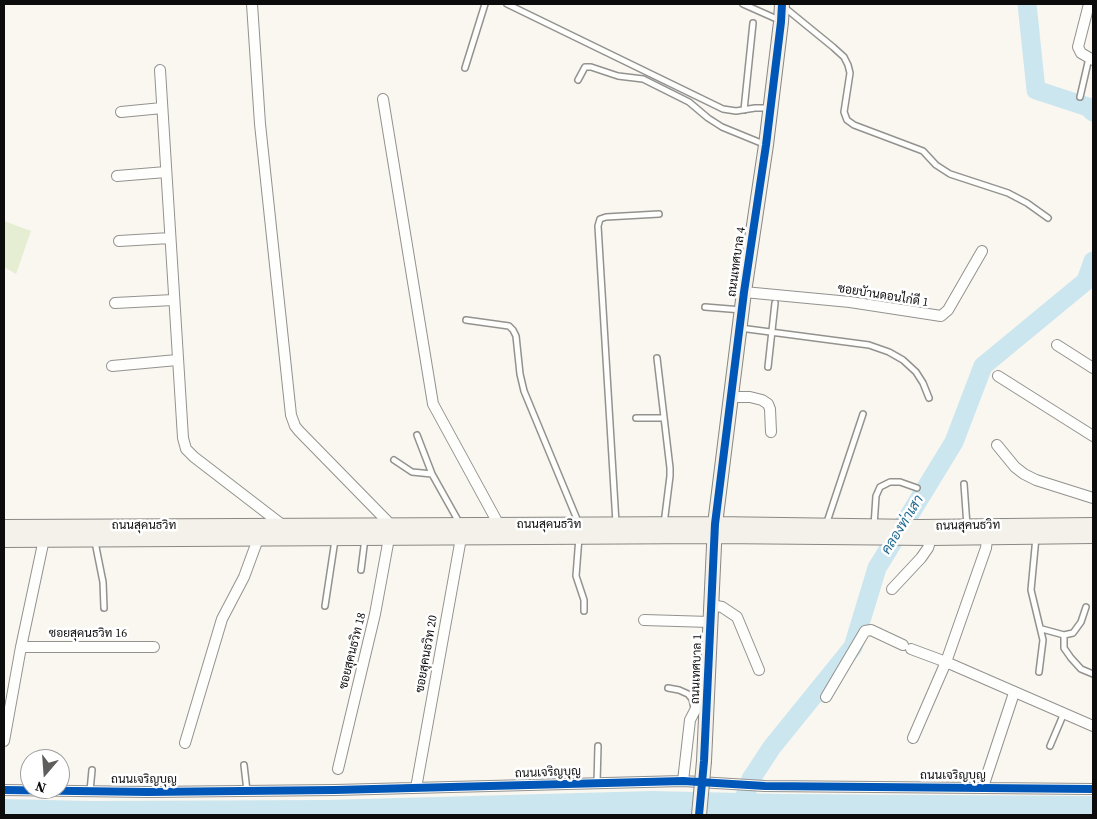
<!DOCTYPE html>
<meta charset="utf-8">
<style>
body{margin:0}
#map{position:relative;width:1097px;height:819px;overflow:hidden;background:#faf7f0;font-family:"Source Serif 4",serif}
canvas{display:block}
.frame{position:absolute;inset:0;border:5px solid #0c0c0c;pointer-events:none}
.north{position:absolute;left:20px;top:749px;width:50px;height:50px;box-sizing:border-box;background:#fff;border:1px solid #9e9e9e;border-radius:50%;rotate:198deg;font-size:14px;font-weight:700;line-height:20px;text-align:center;color:#0c0c0c}
.north::after{content:'';display:block;margin:auto;width:18px;height:22px;background:#5f5e5c;clip-path:polygon(50% 0,100% 100%,50% 72%,0 100%)}
</style>
<div id="map">
<canvas width="1097" height="819"></canvas>
<div class="frame"></div>
<div class="north">N</div>
</div>
<script>
const g = document.querySelector('canvas').getContext('2d');
g.lineJoin = 'round';
function fillPath(path, color) { g.fillStyle = color; g.fill(path, 'evenodd'); }
const toPath = rows => new Path2D(rows.map(r => 'M' + r).join(''));
function trace(path, color, width, dash) { g.strokeStyle = color; g.lineWidth = width; g.lineCap = dash ? 'butt' : 'round'; g.setLineDash(dash || []); g.stroke(path); }
function write(font, color, halo, rows, align = 'center') {
  g.font = font + ' "Source Serif 4",Sarabun,serif'; g.lineWidth = 5; g.setLineDash([]); g.textBaseline = 'middle'; g.strokeStyle = halo; g.fillStyle = color; for (const [text, x, y, turn = 0] of rows) {
    g.save(); g.translate(x, y); g.rotate((+turn || 0) * Math.PI / 180); g.textAlign = isNaN(turn) ? turn : align; if (halo) g.strokeText(text, 0, 0); g.fillText(text, 0, 0); g.restore();
  }
}
fillPath(toPath([
 [4,221,31,231,16,274,4,267]
]), '#e5edd2');
fillPath(toPath([
 [652,791,784,794,1093,796,1093,815,4,815,4,799,89,801,327,800]
]), '#cbe6ef');
trace(toPath([
 [1027,4,1036,90,1088,107,1093,112],
 [740,810,751,779,772,747,853,647,877,568,954,442,983,366,1086,281,1093,261]
]), '#cbe6ef', 19);
const lane = toPath([
 [507,4,723,109,736,111,755,108,769,108],
 [743,4,779,20],
 [784,7,833,47,844,57,848,65,850,73,844,112,847,120,854,125,923,151,936,165,950,174,1008,193,1027,203,1048,218],
 [465,68,485,4],
 [578,80,585,67,591,67,618,76,643,79,689,102,708,118,722,127,766,145],
 [1080,97,1089,58],
 [744,110,753,23],
 [705,307,742,310],
 [466,320,509,326,513,330,516,336,520,374,524,391,579,524],
 [740,328,869,345,889,352,903,360,916,372,923,383,929,398],
 [657,358,670,468,670,476,664,524],
 [768,367,775,303],
 [636,418,664,418],
 [417,435,432,474,460,524],
 [394,460,412,472,432,474],
 [964,484,967,526],
 [616,523,598,226,600,219,606,217,659,214],
 [826,525,863,414],
 [874,526,876,496,880,487,890,482,900,482,917,488],
 [579,537,576,576,584,600,584,611],
 [1036,537,1031,590,1043,640,1039,672],
 [95,542,103,582,104,608],
 [361,570,365,538],
 [325,606,335,540],
 [1042,629,1064,635,1073,633,1081,622,1086,607],
 [1064,635,1064,648,1071,658,1081,669,1093,674],
 [668,688,679,690,688,694,692,699,694,708],
 [1050,746,1064,713],
 [244,765,247,791],
 [597,783,598,746],
 [90,791,92,770]
]);
const street = toPath([
 [252,4,260,124,291,415,295,426,299,431,391,525],
 [1089,4,1078,47,1081,53,1093,60],
 [160,70,183,438,186,449,194,457,285,527],
 [383,99,433,404,499,525],
 [121,112,162,108],
 [117,176,166,172],
 [119,241,170,238],
 [744,292,850,302,941,316,948,310,982,251],
 [115,303,173,300],
 [1057,345,1093,368],
 [112,366,177,360],
 [998,376,1093,436],
 [731,397,750,397,762,400,768,404,770,409,771,432],
 [997,445,1015,467,1024,474,1036,480,1093,498],
 [988,531,986,548,946,662,1093,726],
 [892,589,921,558,928,548,931,538],
 [711,605,722,607,737,617,759,670],
 [644,620,710,622],
 [21,647,154,647],
 [911,649,946,662,913,738],
 [826,697,865,631,871,630,903,645],
 [4,741,21,647,44,539],
 [185,743,222,619,244,577,258,539],
 [338,769,375,614,389,538],
 [683,781,690,720,706,689],
 [983,787,1014,693],
 [416,788,461,538,461,531],
 [4,790,148,792,335,790,683,781,765,786,1093,789]
]);
const secondary = toPath([
 [4,527,715,524,919,527,1093,525],
 [4,540,714,536,931,538,1093,536],
 [704,761,715,524,744,292,766,145,781,22,782,4]
]);
trace(lane, '#93928f', 8);
trace(street, '#93928f', 12);
trace(secondary, '#8a8885', 16);
trace(lane, '#fefefd', 5);
trace(street, '#fefefd', 10);
trace(secondary, '#f3f1e9', 14);
const secondaryBridge = toPath([
 [699,815,704,761]
]);
trace(secondaryBridge, '#8a8885', 16, []);
trace(secondaryBridge, '#f3f1e9', 14);
trace(toPath([
 [4,790,148,792,335,790,683,781,765,786,1093,789],
 [699,815,704,761,715,524,744,292,766,145,781,22,782,4]
]), '#0057b8', 8);
write('12px', '#0c0c0c', '#fff', [
 ["ถนนเทศบาล 4",737,262,-82],
 ["ซอยบัานดอนไก่ดี 1",883,296,9],
 ["ถนนสุคนธวิท",549,525],
 ["ถนนสุคนธวิท",144,526],
 ["ถนนสุคนธวิท",968,526,-1],
 ["ซอยสุคนธวิท 16",88,634],
 ["ซอยสุคนธวิท 18",353,651,-76],
 ["ซอยสุคนธวิท 20",427,654,-80],
 ["ถนนเทศบาล 1",697,669,-88],
 ["ถนนเจริญบุญ",548,773,-2],
 ["ถนนเจริญบุญ",953,776],
 ["ถนนเจริญบุญ",144,780]
]);
write('italic 14px', '#236b90', '#fff', [
 ["คลองท่าเสา",903,525,-58]
]);
</script>
